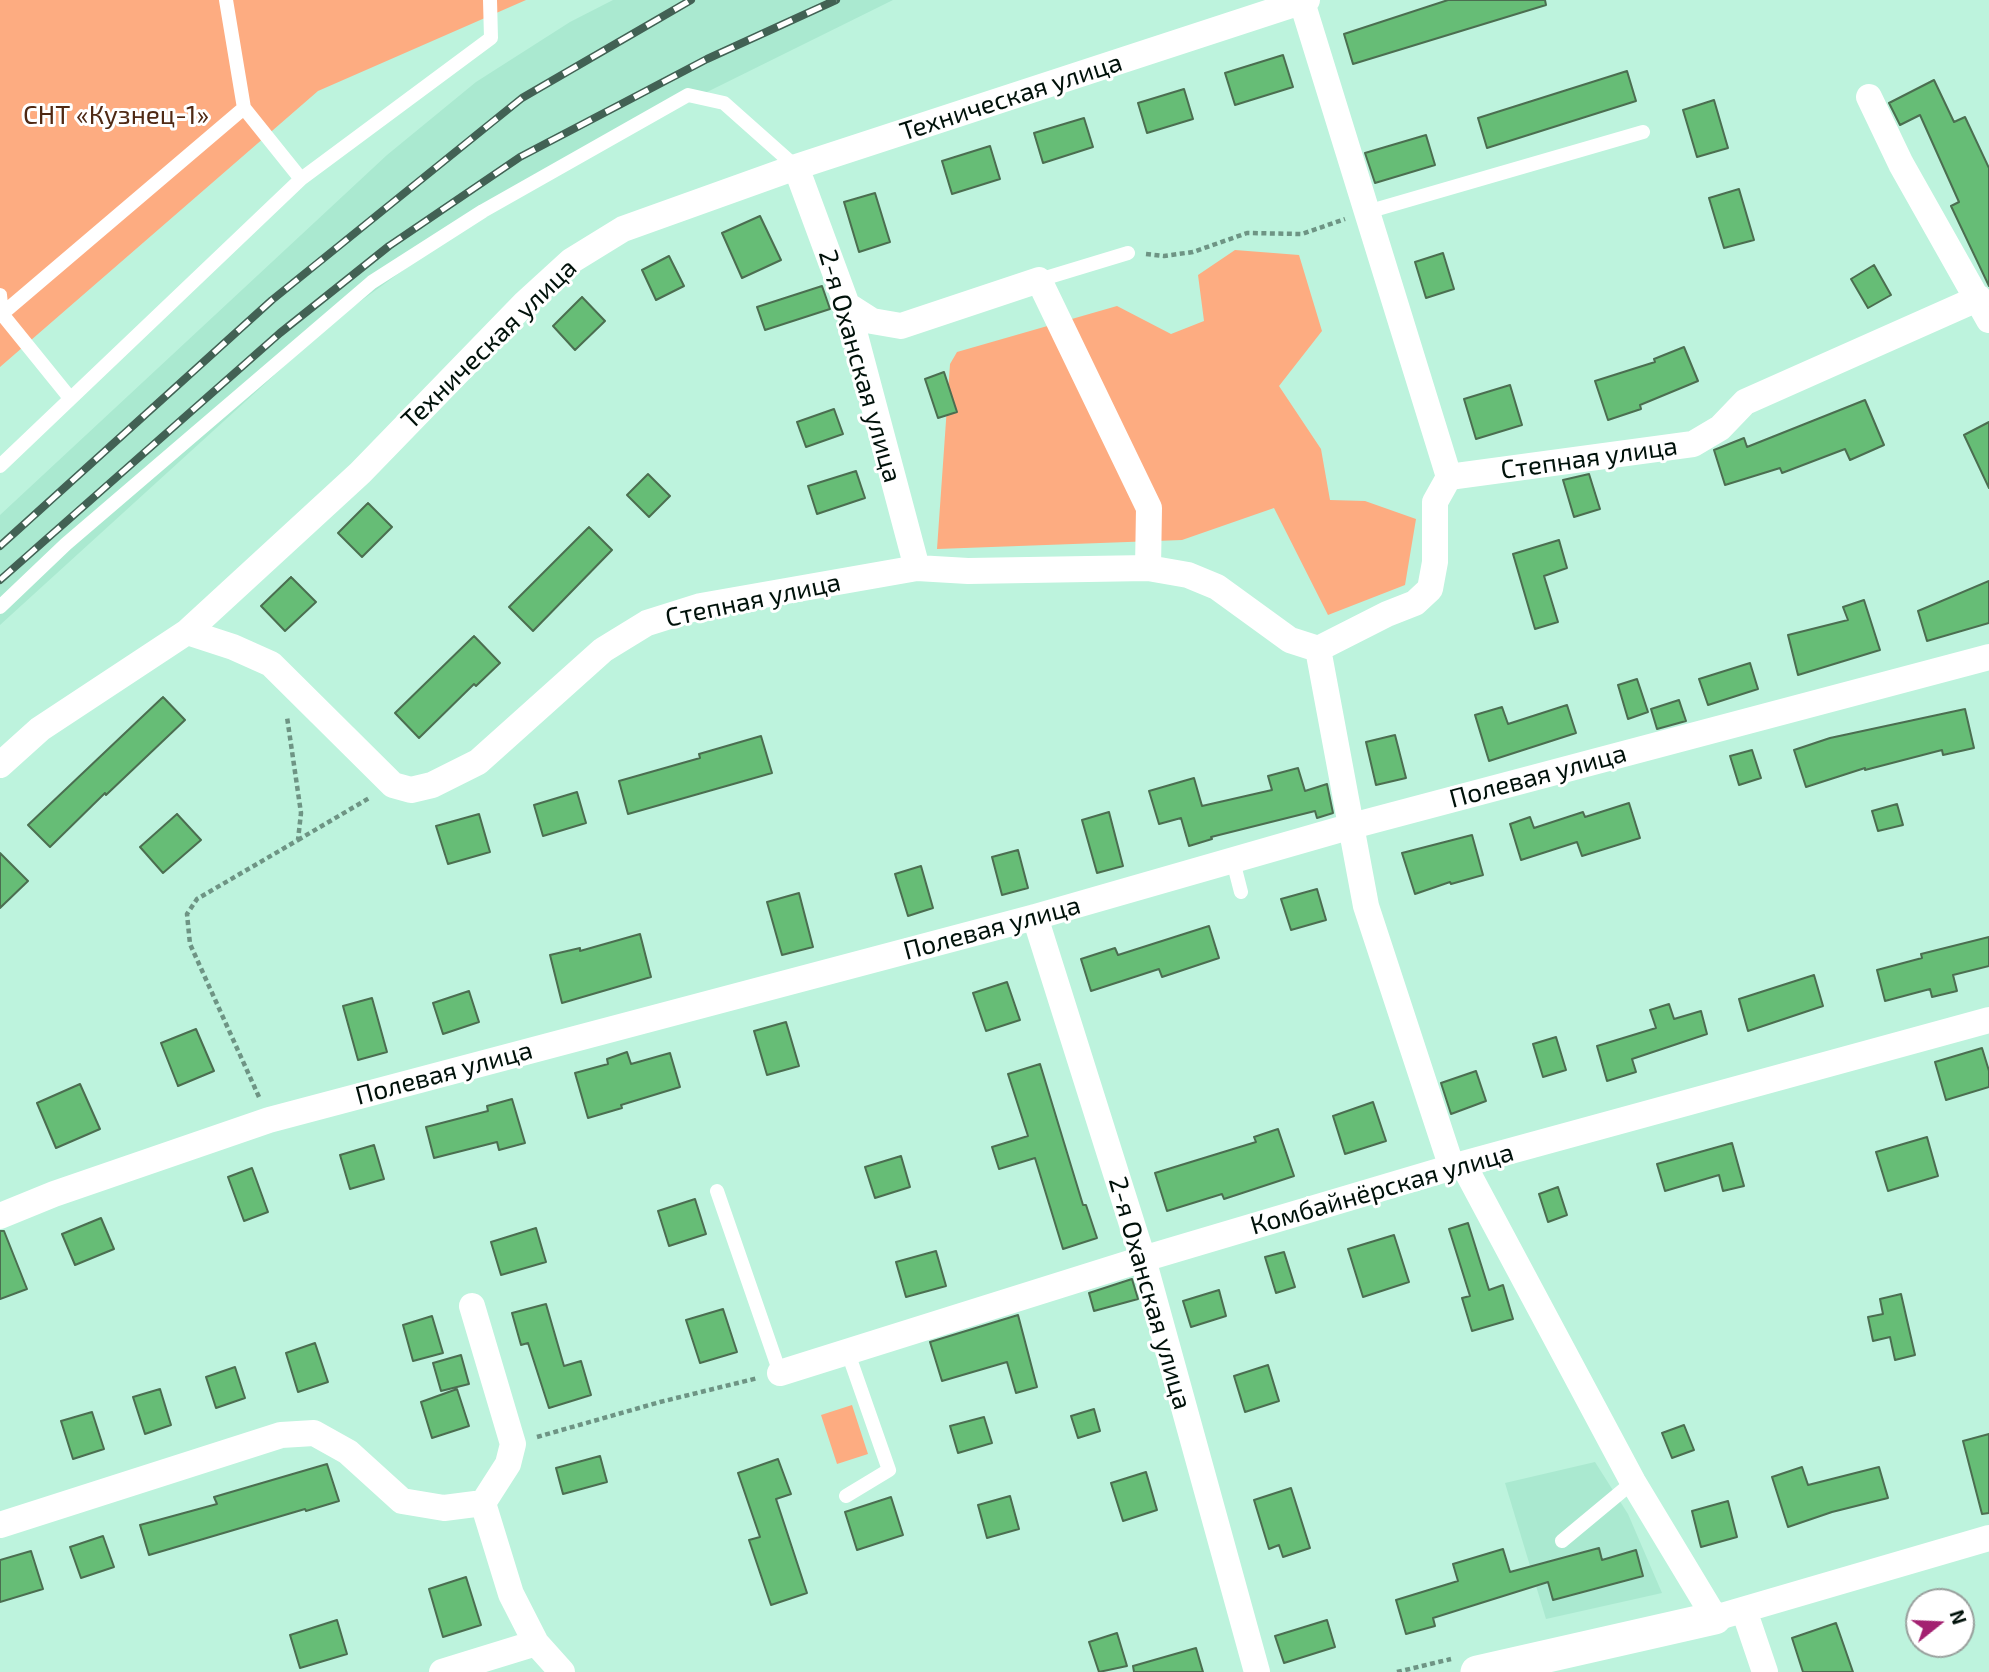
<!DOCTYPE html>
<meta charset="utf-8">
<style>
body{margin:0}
#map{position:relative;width:1989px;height:1672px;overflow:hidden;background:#bdf3dd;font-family:"Exo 2",sans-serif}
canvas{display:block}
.north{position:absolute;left:1905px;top:1588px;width:70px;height:70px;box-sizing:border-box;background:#fff;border:2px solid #99a09d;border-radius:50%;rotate:72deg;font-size:19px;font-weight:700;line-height:28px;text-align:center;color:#00110a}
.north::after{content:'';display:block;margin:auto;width:24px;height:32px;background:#a32171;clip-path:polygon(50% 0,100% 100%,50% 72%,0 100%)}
</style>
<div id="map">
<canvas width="1989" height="1672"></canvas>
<div class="north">N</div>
</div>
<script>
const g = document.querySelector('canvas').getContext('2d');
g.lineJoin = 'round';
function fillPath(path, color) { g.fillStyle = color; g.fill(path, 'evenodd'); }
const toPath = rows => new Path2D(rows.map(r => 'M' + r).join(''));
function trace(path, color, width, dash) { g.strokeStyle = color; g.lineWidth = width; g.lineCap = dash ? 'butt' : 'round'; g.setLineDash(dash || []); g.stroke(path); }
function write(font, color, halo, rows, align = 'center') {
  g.font = font + ' "Exo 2",sans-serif'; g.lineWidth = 6; g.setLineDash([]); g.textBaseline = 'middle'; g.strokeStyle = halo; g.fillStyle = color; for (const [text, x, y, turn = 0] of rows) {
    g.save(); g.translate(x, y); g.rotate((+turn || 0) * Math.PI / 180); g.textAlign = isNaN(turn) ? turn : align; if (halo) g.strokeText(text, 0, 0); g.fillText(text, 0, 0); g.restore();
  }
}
fillPath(toPath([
 [613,0,893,0,608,141,471,221,336,319,0,625,0,515,387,155,476,82,570,22],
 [1595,1462,1628,1514,1662,1593,1546,1619,1505,1483]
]), '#aae9d0');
fillPath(toPath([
 [0,0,526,0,318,91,0,367],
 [1235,250,1299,255,1322,331,1279,386,1321,449,1330,500,1365,501,1416,519,1405,585,1328,615,1274,508,1182,540,937,549,950,364,957,352,1117,306,1171,334,1204,321,1198,275],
 [852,1405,868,1454,837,1464,821,1415]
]), '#fdac81');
const building = toPath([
 [1448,0,1545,0,1546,5,1353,64,1344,34,1448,0],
 [1283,55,1293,87,1235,105,1225,73,1283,55],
 [1627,71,1636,101,1487,148,1478,118,1627,71],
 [1934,80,1954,122,1965,117,1989,168,1989,286,1951,206,1959,202,1920,115,1900,125,1889,103,1934,80],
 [1184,89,1193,119,1147,133,1138,103,1184,89],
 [1714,100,1728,148,1697,157,1683,110,1714,100],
 [1084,118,1093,147,1043,163,1034,133,1084,118],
 [1426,135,1435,165,1375,183,1365,153,1426,135],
 [990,146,1000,179,952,194,942,161,990,146],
 [1739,189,1754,240,1724,248,1709,198,1739,189],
 [875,193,890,242,859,252,844,202,875,193],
 [760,216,781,260,742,278,722,233,760,216],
 [1443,253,1454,289,1426,298,1415,262,1443,253],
 [669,256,684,286,656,300,642,270,669,256],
 [1874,265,1891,295,1868,308,1851,279,1874,265],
 [822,286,830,309,765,330,757,307,822,286],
 [582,297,605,321,575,350,553,326,582,297],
 [1684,347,1698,381,1640,405,1641,409,1608,420,1595,381,1655,362,1654,359,1684,347],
 [944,372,957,412,938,418,925,379,944,372],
 [1510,385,1522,425,1476,439,1464,399,1510,385],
 [1865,400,1884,445,1850,460,1845,449,1782,473,1780,468,1725,485,1714,450,1744,438,1747,447,1865,400],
 [834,409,843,434,806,447,797,422,834,409],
 [1989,422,1989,488,1964,435,1989,422],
 [856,471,865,498,817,514,808,486,856,471],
 [648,474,670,496,649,517,627,495,648,474],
 [1589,474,1600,509,1574,517,1563,480,1589,474],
 [368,503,392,527,362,557,338,533,368,503],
 [589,527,612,550,533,631,509,607,589,527],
 [1559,540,1567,568,1544,576,1558,622,1535,629,1513,554,1559,540],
 [291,577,316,602,285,631,261,606,291,577],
 [1989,581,1989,623,1927,641,1918,611,1989,581],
 [1864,600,1880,650,1798,675,1788,635,1848,620,1843,607,1864,600],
 [474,636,500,663,476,686,474,684,419,738,395,713,474,636],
 [1750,663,1758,689,1708,705,1699,679,1750,663],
 [1637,679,1648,712,1628,719,1618,685,1637,679],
 [163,697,185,720,106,795,105,793,50,847,28,825,163,697],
 [1679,700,1686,721,1657,729,1651,709,1679,700],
 [1567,705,1576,733,1489,761,1475,715,1502,707,1508,724,1567,705],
 [1965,709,1974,748,1943,755,1942,750,1865,770,1865,768,1806,787,1794,750,1830,738,1965,709],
 [1395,735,1406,778,1376,785,1366,742,1395,735],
 [761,736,772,773,628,814,619,781,700,758,699,754,761,736],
 [1752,750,1761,778,1739,785,1730,756,1752,750],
 [1298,768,1305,791,1327,784,1333,813,1317,818,1315,811,1211,837,1212,839,1189,846,1181,818,1159,824,1149,791,1194,778,1202,806,1272,790,1268,776,1298,768],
 [577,792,586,823,543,836,534,805,577,792],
 [1629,803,1640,838,1582,856,1577,842,1521,860,1510,824,1530,817,1534,828,1583,812,1585,817,1629,803],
 [1897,804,1903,825,1878,831,1872,811,1897,804],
 [1109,812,1123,866,1097,873,1082,820,1109,812],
 [177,814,201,840,163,873,140,847,177,814],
 [479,814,490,852,448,864,436,826,479,814],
 [1472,835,1483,875,1451,884,1450,882,1415,894,1402,853,1472,835],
 [1018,850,1028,888,1002,895,992,857,1018,850],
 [0,853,28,881,0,908,0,853],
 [921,866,933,908,908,916,895,874,921,866],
 [1317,889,1326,920,1291,930,1281,899,1317,889],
 [799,893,813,947,782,955,767,902,799,893],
 [1209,926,1219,958,1162,977,1159,969,1091,991,1081,959,1115,948,1118,955,1209,926],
 [640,934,651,977,562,1003,550,955,580,948,580,951,640,934],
 [1989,937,1989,966,1953,975,1957,991,1932,997,1930,989,1885,1001,1877,970,1922,958,1921,954,1989,937],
 [1814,975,1823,1006,1748,1031,1739,999,1814,975],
 [1007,982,1020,1020,986,1031,973,993,1007,982],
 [469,991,479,1022,443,1034,433,1003,469,991],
 [372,998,387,1052,358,1060,343,1006,372,998],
 [1669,1004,1674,1019,1701,1011,1707,1034,1632,1059,1636,1072,1607,1081,1597,1046,1656,1028,1650,1010,1669,1004],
 [786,1022,799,1066,767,1075,754,1031,786,1022],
 [196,1029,214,1071,178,1086,161,1043,196,1029],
 [1556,1037,1566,1070,1543,1077,1533,1044,1556,1037],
 [1982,1048,1989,1071,1989,1087,1946,1100,1935,1062,1982,1048],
 [627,1052,631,1064,670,1053,680,1087,621,1105,622,1108,588,1118,575,1073,608,1064,607,1059,627,1052],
 [1040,1064,1083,1205,1086,1205,1097,1238,1063,1249,1035,1158,999,1169,992,1147,1028,1136,1008,1074,1040,1064],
 [1476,1071,1486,1101,1451,1114,1441,1083,1476,1071],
 [80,1084,100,1129,56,1148,37,1103,80,1084],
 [512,1099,525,1143,499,1150,497,1142,434,1158,426,1127,488,1111,487,1106,512,1099],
 [1373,1102,1386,1141,1345,1154,1333,1116,1373,1102],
 [1278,1129,1294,1176,1224,1199,1222,1194,1167,1211,1155,1173,1256,1142,1254,1137,1278,1129],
 [1927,1137,1938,1176,1888,1191,1876,1152,1927,1137],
 [1732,1143,1744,1186,1723,1191,1719,1175,1665,1191,1657,1164,1732,1143],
 [374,1145,384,1179,350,1189,340,1155,374,1145],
 [901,1156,910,1187,875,1198,865,1167,901,1156],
 [252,1168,268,1212,244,1221,228,1177,252,1168],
 [1558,1187,1567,1215,1548,1222,1539,1194,1558,1187],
 [695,1199,706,1234,669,1246,658,1211,695,1199],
 [101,1218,114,1249,75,1265,62,1234,101,1218],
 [1468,1223,1489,1290,1503,1285,1513,1319,1472,1331,1462,1298,1470,1296,1449,1229,1468,1223],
 [536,1228,546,1262,501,1275,491,1242,536,1228],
 [0,1231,4,1231,27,1289,0,1299,0,1231],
 [1394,1235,1409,1282,1363,1297,1348,1249,1394,1235],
 [936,1251,946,1286,906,1297,896,1262,936,1251],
 [1284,1252,1295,1287,1276,1293,1265,1257,1284,1252],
 [1132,1279,1138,1299,1094,1311,1089,1293,1132,1279],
 [1219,1290,1226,1316,1191,1327,1183,1301,1219,1290],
 [1901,1294,1915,1355,1895,1360,1890,1337,1873,1341,1868,1317,1883,1314,1880,1299,1901,1294],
 [546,1304,564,1366,581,1361,591,1395,549,1408,528,1343,521,1345,512,1313,546,1304],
 [723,1309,737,1352,700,1363,686,1320,723,1309],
 [1018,1315,1037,1387,1016,1393,1007,1362,942,1381,930,1342,1018,1315],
 [432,1316,443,1353,413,1361,403,1325,432,1316],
 [315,1343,328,1382,298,1392,286,1353,315,1343],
 [461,1355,469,1384,441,1391,433,1363,461,1355],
 [1268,1365,1279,1401,1245,1412,1234,1376,1268,1365],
 [235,1367,245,1398,216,1408,206,1377,235,1367],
 [160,1389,171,1425,145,1434,133,1397,160,1389],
 [457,1389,469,1426,432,1438,421,1402,457,1389],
 [1094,1409,1100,1431,1078,1438,1071,1416,1094,1409],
 [92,1412,104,1449,73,1459,61,1421,92,1412],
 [984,1417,992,1443,958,1453,950,1426,984,1417],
 [1684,1425,1694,1450,1672,1458,1662,1433,1684,1425],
 [1989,1434,1989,1513,1982,1514,1963,1441,1989,1434],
 [600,1456,607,1482,563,1494,556,1468,600,1456],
 [778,1459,791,1494,776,1499,807,1593,771,1605,749,1540,760,1537,738,1473,778,1459],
 [327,1464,339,1501,306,1511,305,1509,149,1555,140,1525,217,1504,214,1497,327,1464],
 [1802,1467,1808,1485,1879,1467,1888,1498,1832,1512,1788,1527,1772,1477,1802,1467],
 [1146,1472,1157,1510,1123,1521,1111,1483,1146,1472],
 [1291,1488,1310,1548,1283,1557,1279,1545,1269,1549,1254,1500,1291,1488],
 [1010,1496,1019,1529,987,1538,978,1505,1010,1496],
 [891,1497,903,1535,857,1550,845,1512,891,1497],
 [1728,1501,1737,1537,1701,1547,1692,1511,1728,1501],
 [103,1536,114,1567,81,1578,70,1547,103,1536],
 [1599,1548,1602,1560,1636,1550,1643,1576,1553,1600,1548,1582,1433,1618,1435,1626,1406,1634,1396,1600,1458,1581,1453,1564,1503,1549,1510,1572,1599,1548],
 [31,1551,43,1589,0,1602,0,1560,31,1551],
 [466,1577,481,1625,443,1637,429,1589,466,1577],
 [337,1620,347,1654,300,1668,290,1635,337,1620],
 [1327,1620,1335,1647,1284,1663,1275,1636,1327,1620],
 [1836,1623,1853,1672,1803,1672,1792,1638,1836,1623],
 [1117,1633,1127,1666,1099,1672,1089,1642,1117,1633],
 [1196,1648,1203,1672,1134,1672,1133,1666,1196,1648]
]);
fillPath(building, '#66bd76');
trace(building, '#4b6e50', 2);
trace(toPath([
 [1146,254,1164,256,1193,252,1247,233,1302,234,1345,219],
 [298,840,371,797],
 [259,1097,190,944,187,914,197,899,298,840,301,813,287,717],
 [537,1437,660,1402,758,1378],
 [1397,1672,1451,1659]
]), '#6e9484', 4.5, [5, 3.5]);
trace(toPath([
 [226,0,244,108,301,179],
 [1367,212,1643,132],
 [1039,280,1128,253],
 [0,295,2,314,70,398],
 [2,314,244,108],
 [0,466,301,179,491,38,490,0],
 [0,607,66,544,372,282,483,211,688,95,724,103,796,167],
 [1233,861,1241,892],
 [717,1191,780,1373],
 [846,1496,889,1470,848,1353],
 [1562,1541,1633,1482]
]), '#fff', 14);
trace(toPath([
 [1302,2,1449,477],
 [1869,97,1901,164,1989,320],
 [796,167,847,305,917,568],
 [847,305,872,321,901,326,1039,280,1149,508,1148,568],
 [187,632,233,647,271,664,393,785,411,790,432,785,478,762,603,650,647,623,701,606,917,568,968,571,1148,568,1188,575,1217,587,1290,640,1318,649,1366,906,1452,1168],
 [1318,649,1387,614,1415,603,1430,589,1435,562,1435,502,1449,477,1693,444,1720,428,1745,402,1979,298],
 [0,765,40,729,187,632,360,473,525,303,571,261,623,229,796,167,1307,0],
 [1035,917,1143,1259,1257,1672],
 [1463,1164,1633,1482,1715,1618,1989,1538],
 [0,1216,54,1194,269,1120,1035,917,1352,826,1989,657],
 [472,1306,513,1444,508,1464,483,1503,511,1594,536,1643,562,1672],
 [780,1373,1143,1259,1463,1164,1989,1020],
 [0,1525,281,1435,314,1433,348,1452,402,1501,444,1508,483,1503],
 [1744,1610,1765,1672],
 [442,1672,536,1643]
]), '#fff', 26);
trace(toPath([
 [1477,1672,1715,1618]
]), '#fff', 33);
const rail = toPath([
 [0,546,272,300,522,98,691,0],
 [0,580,280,333,389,246,520,157,707,59,836,0]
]);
trace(rail, '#426154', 8);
trace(rail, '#fff', 5, [16]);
write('26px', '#00110a', '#fff', [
 ["Техническая улица",1011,97,-18],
 ["Техническая улица",489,344,-44],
 ["2-я Оханская улица",860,366,74],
 ["Степная улица",1589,458,-8],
 ["Степная улица",753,600,-12],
 ["Полевая улица",1538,776,-15],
 ["Полевая улица",992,928,-15],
 ["Полевая улица",444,1073,-15],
 ["Комбайнёрская улица",1382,1189,-16],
 ["2-я Оханская улица",1150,1293,74]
]);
write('26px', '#4f2914', '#fff', [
 ["СНТ «Кузнец-1»",116,115]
]);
</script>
